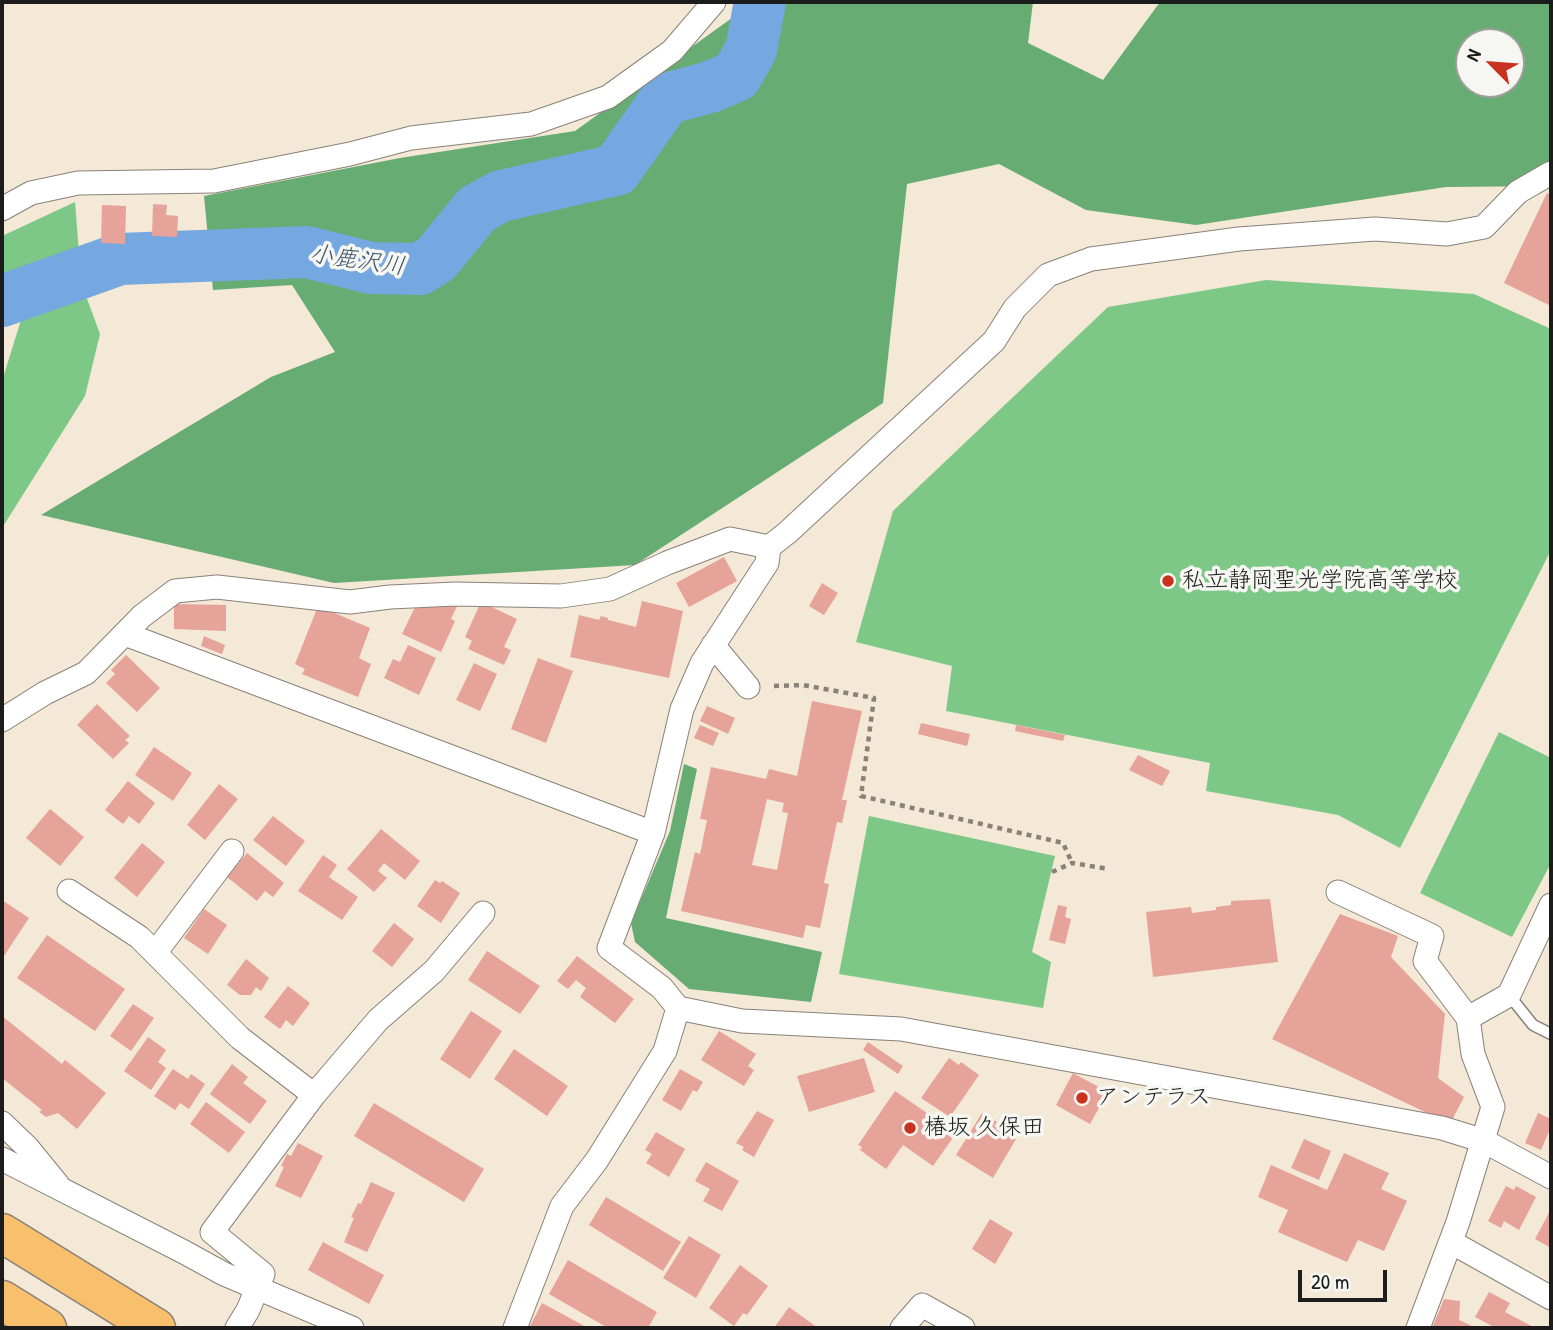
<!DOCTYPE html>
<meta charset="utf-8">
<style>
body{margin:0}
#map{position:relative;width:1553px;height:1330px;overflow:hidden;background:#f4e8d6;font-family:"Patrick Hand",sans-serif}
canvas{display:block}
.frame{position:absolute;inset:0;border:4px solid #1c1c1c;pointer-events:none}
.north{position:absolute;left:1455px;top:28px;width:70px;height:70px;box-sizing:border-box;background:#f6f6f2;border:2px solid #9f9f9c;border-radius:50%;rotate:295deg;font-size:19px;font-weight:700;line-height:28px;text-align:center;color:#1c1c1c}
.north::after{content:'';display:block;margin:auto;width:24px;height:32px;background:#c8321e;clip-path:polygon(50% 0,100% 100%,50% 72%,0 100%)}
.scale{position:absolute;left:1298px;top:1270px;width:89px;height:32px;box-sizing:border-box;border:4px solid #1c1c1c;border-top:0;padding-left:9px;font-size:21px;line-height:24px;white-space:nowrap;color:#1c1c1c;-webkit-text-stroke:5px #f6f6f2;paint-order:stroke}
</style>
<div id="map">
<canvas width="1553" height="1330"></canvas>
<div class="frame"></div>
<div class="north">N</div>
<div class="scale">20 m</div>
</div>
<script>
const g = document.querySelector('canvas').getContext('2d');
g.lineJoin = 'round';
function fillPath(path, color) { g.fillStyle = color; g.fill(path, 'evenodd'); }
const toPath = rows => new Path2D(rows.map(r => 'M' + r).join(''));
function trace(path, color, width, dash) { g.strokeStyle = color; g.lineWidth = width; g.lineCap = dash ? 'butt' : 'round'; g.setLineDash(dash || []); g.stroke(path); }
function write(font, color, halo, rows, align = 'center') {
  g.font = font + ' "Patrick Hand","Klee One",sans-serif'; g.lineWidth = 7; g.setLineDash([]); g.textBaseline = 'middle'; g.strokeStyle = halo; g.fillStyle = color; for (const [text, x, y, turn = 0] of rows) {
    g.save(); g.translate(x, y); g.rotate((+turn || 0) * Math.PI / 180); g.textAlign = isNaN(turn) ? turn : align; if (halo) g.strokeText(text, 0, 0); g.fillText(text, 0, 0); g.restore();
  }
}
fillPath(toPath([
 [75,202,80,265,2,294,2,236],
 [1266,280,1474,294,1551,329,1551,550,1400,848,1338,815,1206,791,1210,763,946,711,952,666,856,642,893,511,1108,307],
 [86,296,100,334,85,396,2,528,2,381,21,320],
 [1499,732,1551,758,1551,863,1512,937,1420,893],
 [869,816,1055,856,1032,952,1051,962,1043,1008,839,974]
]), '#7dc886');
fillPath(toPath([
 [745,2,1033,2,1028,43,1103,80,1160,2,1551,2,1551,186,1446,187,1196,225,1086,210,999,164,907,184,883,403,635,565,334,583,41,515,271,377,335,352,292,285,213,290,204,196,400,158,575,131,736,15],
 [1469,42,1511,42,1511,84,1469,84],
 [684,764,697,769,666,918,822,952,811,1002,689,989,635,942,631,923,670,831]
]), '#66ac73');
trace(toPath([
 [2,301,120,259,307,252,371,268,420,269,436,259,477,209,501,196,616,170,666,99,710,87,736,76,751,50,760,2]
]), '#75a7e1', 52);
fillPath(toPath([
 [1547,193,1551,195,1551,306,1504,283],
 [153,204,167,205,166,215,178,216,177,237,152,236],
 [102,205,126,206,125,244,101,243],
 [724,557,737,581,689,607,676,583],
 [822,583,838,593,824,615,809,606],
 [427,601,458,604,451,619,455,621,441,652,402,634,417,603,424,607],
 [642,601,683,611,669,678,570,657,579,615,599,620,601,616,608,618,608,620,636,627],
 [481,602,517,619,504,647,511,650,504,665,468,649,472,641,465,637],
 [174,604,226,605,226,631,174,629],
 [318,606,370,628,359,658,371,664,358,697,302,674,305,669,295,664],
 [204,636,225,645,222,654,201,646],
 [408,645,436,658,419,695,384,678,393,659,400,662],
 [126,655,160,688,137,712,106,683,115,674,111,670],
 [538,658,573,671,546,743,511,729],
 [474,663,497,674,480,711,456,700],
 [812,701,862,711,842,800,847,800,842,823,837,822,824,883,829,884,820,928,806,925,803,938,681,911,695,852,700,854,707,820,700,819,711,767,766,779,769,769,797,776],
 [767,799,784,803,782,812,788,813,777,870,752,865],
 [97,704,130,736,125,740,129,743,113,759,77,725],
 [707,706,735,718,728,734,700,721],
 [921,723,970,734,967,746,918,734],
 [700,725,719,733,713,746,694,738],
 [1016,725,1065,735,1063,741,1015,731],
 [154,747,192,773,173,801,135,775],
 [1138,755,1170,771,1162,786,1129,770],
 [128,781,155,803,139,824,129,816,123,824,105,810],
 [219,784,238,799,205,840,187,825],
 [50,809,84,837,60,866,26,838],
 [273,816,305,841,286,866,253,840],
 [381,829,420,861,405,880,384,863,378,871,387,878,374,892,347,869],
 [142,843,165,862,137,897,114,878],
 [247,853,284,883,273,897,265,891,257,901,227,877],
 [323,855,337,865,329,877,358,897,342,920,298,891],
 [435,880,440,883,442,881,460,893,441,923,417,906],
 [1270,899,1278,962,1153,977,1146,912,1191,907,1192,913,1216,910,1216,907,1231,905,1231,901],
 [2,900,29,918,2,959],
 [1058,905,1067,907,1065,917,1071,919,1065,944,1049,940],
 [204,909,227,925,208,954,184,938],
 [1340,914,1398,936,1391,957,1445,1014,1438,1078,1464,1097,1450,1124,1272,1039],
 [394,923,414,939,392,967,372,951],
 [47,935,125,989,95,1031,17,978],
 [487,951,540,986,520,1014,468,980],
 [577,956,634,999,615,1023,580,997,586,988,576,980,568,989,557,981],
 [246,959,269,978,261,991,256,987,251,995,240,995,227,985],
 [288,986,310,1003,293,1026,286,1020,280,1029,264,1017],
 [133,1004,154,1018,131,1051,110,1036],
 [471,1011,502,1031,470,1079,440,1059],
 [2,1016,62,1064,65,1060,106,1093,77,1129,58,1113,46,1117,39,1112,42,1110,2,1078],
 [719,1031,756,1054,748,1066,754,1070,744,1086,701,1060],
 [148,1037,166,1050,158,1062,166,1068,151,1090,124,1071],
 [868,1042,903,1066,898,1074,863,1050],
 [514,1049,568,1086,547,1116,494,1079],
 [864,1058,875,1092,809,1112,797,1076],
 [949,1058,959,1065,961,1062,979,1075,950,1117,921,1098],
 [232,1064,248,1077,243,1083,267,1101,250,1124,210,1094],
 [173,1069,188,1079,191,1074,205,1084,189,1109,180,1103,175,1110,154,1096],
 [680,1069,703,1082,697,1092,693,1090,681,1111,662,1100],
 [1073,1073,1108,1092,1090,1124,1056,1105],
 [895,1091,927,1113,925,1116,937,1124,939,1120,957,1132,933,1166,903,1145,886,1169,860,1150,862,1147,858,1145],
 [206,1102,245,1132,229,1153,190,1124],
 [374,1103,484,1169,464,1202,354,1136],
 [757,1111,774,1120,754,1157,742,1150,744,1147,736,1143],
 [982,1113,997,1122,994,1126,1016,1139,993,1178,956,1155],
 [1538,1113,1551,1119,1551,1127,1541,1150,1525,1143],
 [656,1132,685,1149,669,1177,646,1163,652,1154,645,1150],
 [1304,1139,1331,1151,1319,1180,1291,1168],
 [298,1143,323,1156,301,1198,275,1186,284,1167,281,1166,287,1154,291,1156],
 [1344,1153,1389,1173,1381,1189,1407,1201,1384,1251,1358,1240,1347,1262,1278,1232,1288,1210,1258,1197,1271,1165,1327,1190],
 [706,1162,739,1181,722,1211,703,1201,710,1189,695,1181],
 [371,1182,395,1193,367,1252,344,1242,354,1218,351,1217,358,1203,361,1204],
 [1506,1186,1514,1190,1516,1186,1536,1197,1519,1230,1504,1221,1501,1228,1488,1221],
 [606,1197,681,1242,663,1271,589,1225],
 [1551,1209,1551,1248,1535,1239],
 [990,1219,1013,1233,995,1264,972,1249],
 [689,1236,721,1255,696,1298,663,1278],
 [323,1242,384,1275,369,1304,308,1270],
 [568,1260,657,1312,648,1328,608,1328,549,1294],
 [740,1265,768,1286,747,1315,743,1313,734,1326,709,1308],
 [1489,1292,1510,1303,1505,1312,1535,1328,1496,1328,1475,1317],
 [1444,1299,1460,1301,1459,1320,1476,1328,1432,1328],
 [542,1303,588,1328,529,1328],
 [789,1307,818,1328,774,1328]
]), '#e6a399');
const lane = toPath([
 [1509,995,1533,1025,1551,1034]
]);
const street = toPath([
 [2,209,31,193,78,183,214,181,350,154,411,138,531,124,608,97,672,51,714,2],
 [125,634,653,833],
 [713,645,748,687],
 [2,720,45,693,86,673,142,616,175,591,217,587,350,602,390,597,455,594,561,596,610,589,667,563,730,539,769,547],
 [69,891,139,937,240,1038,314,1095],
 [1338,892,1432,936,1425,961,1468,1018,1473,1054,1493,1107,1458,1222,1418,1328],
 [155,953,232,851],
 [678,1008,742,1021,901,1029,1442,1128,1484,1141,1551,1177],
 [1468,1018,1509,995,1551,905],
 [2,1123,27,1147,58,1185],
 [2,1159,184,1252,224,1274,352,1328],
 [1451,1242,1551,1298],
 [237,1328,248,1310,263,1274,212,1232,314,1095,378,1020,434,971,483,913],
 [515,1328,562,1206,597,1160,665,1051,678,1008,662,988,609,948,653,833,682,709,702,663,767,563,769,547,787,533,994,341,1015,308,1048,275,1091,259,1239,239,1375,229,1447,234,1484,227,1518,192,1551,173],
 [902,1328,922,1305,963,1328]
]);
const highway = toPath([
 [2,1233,156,1328],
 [2,1300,47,1328]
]);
trace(lane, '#888279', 13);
trace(street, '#888279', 25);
trace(highway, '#888279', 41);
trace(toPath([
 [774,686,803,685,874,698,861,796,1063,843,1072,863],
 [1052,872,1072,863,1109,869]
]), '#888279', 4.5, [5, 5]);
trace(lane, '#fff', 10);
trace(street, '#fff', 23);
trace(highway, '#f8bf6c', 38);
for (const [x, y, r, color] of [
 [1168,581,7,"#c8321e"],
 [1082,1098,7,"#c8321e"],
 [910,1128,7,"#c8321e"]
]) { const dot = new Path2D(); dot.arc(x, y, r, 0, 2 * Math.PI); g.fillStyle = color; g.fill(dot); trace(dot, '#f6f6f2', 2.5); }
write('23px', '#1c1c1c', '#f6f6f2', [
 ["私立静岡聖光学院高等学校",1182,581],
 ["アンテラス",1096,1098],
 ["椿坂 久保田",924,1128]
], 'left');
write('italic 24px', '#40546b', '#f6f6f2', [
 ["小鹿沢川",357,261,8]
]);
</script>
